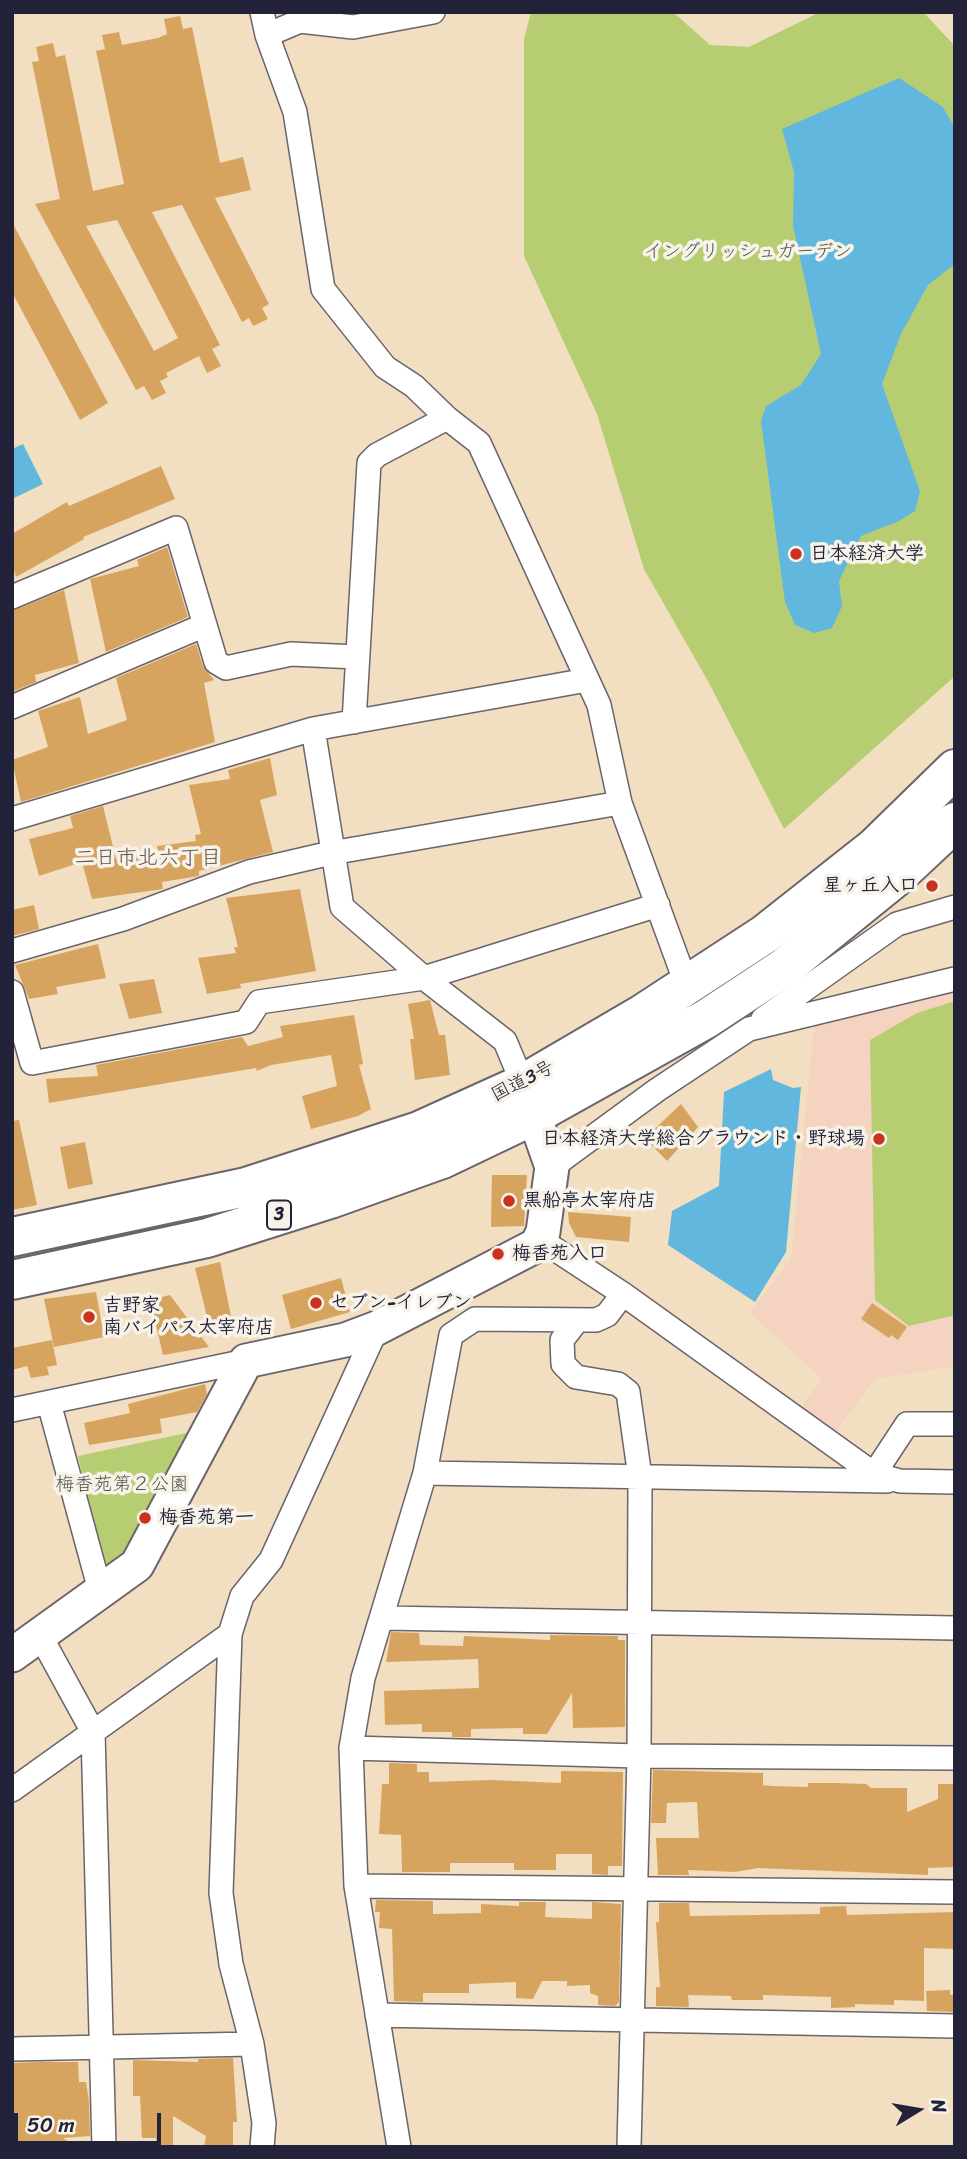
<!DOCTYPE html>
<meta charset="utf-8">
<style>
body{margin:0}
#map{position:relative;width:967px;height:2159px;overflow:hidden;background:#f2dec0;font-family:Sriracha,sans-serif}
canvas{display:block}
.frame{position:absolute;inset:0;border:14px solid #22223b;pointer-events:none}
.north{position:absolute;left:883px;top:2075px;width:70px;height:70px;-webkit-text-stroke:5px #f7f3e8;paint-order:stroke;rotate:79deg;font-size:19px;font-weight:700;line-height:28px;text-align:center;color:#22223b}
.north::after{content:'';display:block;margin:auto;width:24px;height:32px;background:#22223b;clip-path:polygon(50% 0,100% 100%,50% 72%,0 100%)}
.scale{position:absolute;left:14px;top:2113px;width:147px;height:32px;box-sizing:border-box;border:4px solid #22223b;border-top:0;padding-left:9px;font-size:21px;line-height:24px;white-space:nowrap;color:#22223b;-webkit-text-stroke:5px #f7f3e8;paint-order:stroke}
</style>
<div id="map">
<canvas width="967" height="2159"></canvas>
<div class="frame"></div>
<div class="north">N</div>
<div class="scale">50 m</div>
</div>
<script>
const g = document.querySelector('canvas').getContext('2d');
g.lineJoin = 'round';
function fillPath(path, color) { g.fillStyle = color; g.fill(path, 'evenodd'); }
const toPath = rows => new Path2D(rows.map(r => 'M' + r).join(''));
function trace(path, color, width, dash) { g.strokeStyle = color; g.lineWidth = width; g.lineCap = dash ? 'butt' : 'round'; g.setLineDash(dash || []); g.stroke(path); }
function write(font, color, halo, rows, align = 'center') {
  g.font = font + ' Sriracha,"Klee One",sans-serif'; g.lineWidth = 7; g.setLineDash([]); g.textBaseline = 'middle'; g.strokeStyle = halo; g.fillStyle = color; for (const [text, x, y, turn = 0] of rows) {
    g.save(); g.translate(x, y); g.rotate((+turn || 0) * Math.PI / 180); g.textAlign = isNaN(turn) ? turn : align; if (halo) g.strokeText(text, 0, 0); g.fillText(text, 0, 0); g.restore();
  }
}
fillPath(toPath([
 [955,986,955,1366,875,1379,834,1433,801,1408,821,1378,750,1313,791,1259,815,1020]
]), '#f4d3c0');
fillPath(toPath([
 [531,12,673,12,710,45,749,47,820,12,923,12,955,46,955,676,784,829,709,683,644,569,597,414,524,256,524,39],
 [955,1001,955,1315,909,1326,875,1300,870,1040,917,1013],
 [191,1432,117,1569,104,1569,78,1456]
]), '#b7cd71');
fillPath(toPath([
 [899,78,943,107,955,128,955,264,928,285,901,334,882,384,920,491,915,511,899,521,861,536,839,581,842,606,832,628,814,633,795,625,785,602,761,421,766,406,801,385,821,354,793,226,794,172,782,129],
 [23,444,43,484,12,499,12,449],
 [771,1069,773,1080,793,1088,801,1087,786,1252,755,1302,668,1245,672,1211,719,1186,724,1092]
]), '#62b7df');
fillPath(toPath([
 [180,16,183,29,192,27,220,163,243,157,251,190,215,198,269,304,262,308,268,319,253,326,249,318,242,322,182,205,152,212,220,345,212,349,221,366,207,373,199,356,166,373,168,377,160,381,166,393,152,400,144,386,136,390,35,204,60,199,32,62,39,61,36,47,53,43,56,57,65,55,93,191,124,184,96,51,105,49,102,35,119,32,122,45,158,38,167,34,164,19],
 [117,220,178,338,154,351,86,226],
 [12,222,108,403,80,420,12,292],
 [161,466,175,499,83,537,84,539,16,577,12,563,12,534,67,502,69,506],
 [167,547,188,617,106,652,90,579,139,566,137,560],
 [64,590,79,663,35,675,36,682,12,692,12,611],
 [196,644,203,666,214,680,204,683,215,742,21,802,12,760,48,747,38,711,80,697,88,734,127,720,116,678],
 [270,758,277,795,260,800,273,852,199,871,199,876,162,882,163,889,92,899,82,862,39,876,29,839,73,828,70,816,103,806,116,859,159,854,157,846,196,841,195,835,201,834,189,785,230,779,228,770],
 [300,889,316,971,240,984,241,988,207,994,198,958,236,953,234,947,238,947,226,898],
 [34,905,39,929,12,936,12,910],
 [98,944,106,978,56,987,58,994,29,999,15,965],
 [154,979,162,1013,129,1019,119,984],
 [430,1000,439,1035,445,1035,450,1075,415,1080,410,1039,414,1039,408,1004],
 [354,1015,363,1064,359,1065,371,1109,358,1116,311,1129,302,1096,337,1086,331,1055,271,1065,257,1071,256,1068,49,1103,46,1079,98,1076,96,1065,242,1037,248,1046,283,1037,280,1026],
 [681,1104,698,1127,667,1161,645,1138],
 [19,1120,37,1205,12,1210,12,1121],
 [85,1142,93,1184,68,1189,60,1147],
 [492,1175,527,1175,524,1226,491,1227],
 [568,1212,631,1217,629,1242,576,1237,569,1223],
 [220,1262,231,1316,208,1321,195,1268],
 [341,1278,350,1312,291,1329,282,1295],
 [96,1292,104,1337,54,1347,44,1299],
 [170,1295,209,1347,163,1355,150,1300],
 [872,1303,907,1327,898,1340,891,1335,889,1338,861,1319],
 [52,1340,57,1365,47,1367,49,1375,31,1378,27,1366,12,1370,12,1348],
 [205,1384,207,1394,197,1412,160,1419,162,1433,89,1445,84,1423,130,1413,128,1404],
 [391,1632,419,1633,420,1645,463,1646,464,1636,550,1640,550,1635,618,1636,618,1640,625,1640,625,1727,573,1728,572,1693,547,1734,523,1734,523,1728,471,1729,471,1737,452,1737,452,1732,422,1732,422,1724,385,1725,384,1691,479,1688,478,1659,386,1662],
 [389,1763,417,1764,417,1772,429,1772,429,1782,490,1780,561,1783,561,1771,623,1772,622,1866,608,1866,608,1875,592,1874,592,1854,556,1854,556,1870,514,1870,514,1863,450,1863,450,1872,402,1872,401,1835,379,1834,382,1784,389,1784],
 [653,1770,763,1773,763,1785,771,1786,808,1787,808,1783,837,1783,866,1784,871,1788,907,1788,907,1812,938,1799,938,1784,955,1784,955,1867,928,1868,928,1875,758,1868,735,1872,688,1870,689,1875,658,1875,656,1838,699,1838,697,1802,667,1803,666,1823,651,1823],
 [376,1900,433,1901,433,1914,481,1913,481,1904,519,1906,519,1902,546,1902,545,1917,592,1919,592,1902,621,1904,619,2002,615,2006,598,2005,598,1996,590,1993,590,1985,567,1986,567,1981,542,1981,533,1999,516,1998,516,1982,469,1984,469,1993,423,1993,423,2002,394,2001,392,1929,379,1928,380,1912,375,1912],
 [659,1903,689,1903,690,1916,820,1914,820,1907,846,1906,847,1915,955,1912,955,1949,924,1948,924,2001,894,2000,894,2005,855,2004,855,2007,831,2008,831,1997,763,1995,763,2000,732,2000,731,1996,688,1995,689,2007,656,2006,656,1987,660,1987,656,1922,659,1922],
 [950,1990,950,1995,955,1995,955,2012,927,2011,926,1991],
 [233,2058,237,2122,233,2122,233,2147,204,2147,206,2136,173,2116,173,2147,156,2147,156,2138,142,2138,140,2096,133,2096,133,2060,198,2062,198,2059],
 [38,2062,78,2062,79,2082,86,2082,89,2101,90,2136,63,2138,76,2147,12,2147,12,2063]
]), '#d7a460');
const street = toPath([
 [262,12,267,35,295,112,323,289,385,367,414,386,447,418,479,443,599,705,620,803,687,986],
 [267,35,300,21,353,27,433,12],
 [12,597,176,528,216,662,226,668,291,654,357,657],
 [12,707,205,625],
 [354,722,369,463,377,455,447,418],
 [313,729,342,907,424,978,505,1041,523,1084],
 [12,819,313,729,587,680],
 [12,951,123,919,249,872,331,853,620,803],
 [12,992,32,1063,246,1022,259,1002,424,978,658,905],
 [763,1019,897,924,955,907],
 [552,1167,657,1090,749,1029,955,979],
 [541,1240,623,1294,874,1474,900,1481,955,1482],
 [576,1322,562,1340,563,1364,576,1377,618,1384,628,1392,640,1477,639,1756,629,2147],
 [49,1403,101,1594],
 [12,1410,246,1361],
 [425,1473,887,1481],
 [874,1474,907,1424,955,1424],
 [384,1618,955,1628],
 [41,1637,93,1732,104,2147],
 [351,1748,639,1756,955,1758],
 [12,1790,230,1634],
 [356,1886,955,1892],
 [377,2015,955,2026],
 [12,2049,252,2044],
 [262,2147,264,2123,252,2044,231,1964,221,1893,230,1634,242,1596,271,1560,377,1328],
 [399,2147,356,1886,351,1748,363,1678,425,1473,451,1335,475,1319,596,1320,607,1315,623,1294]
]);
const secondary = toPath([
 [12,1655,137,1565,246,1361,345,1340,377,1328,537,1245,543,1232,552,1167,525,1090]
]);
const highway = toPath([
 [12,1237,246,1187,419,1131,523,1084,641,1015,765,934,874,848,955,769],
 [12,1280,207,1238,330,1199,442,1159,534,1115,706,1019,785,967,896,877,955,822]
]);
trace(street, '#6b646a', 26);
trace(secondary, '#6b646a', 37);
trace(highway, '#6b646a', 42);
trace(street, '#fff', 23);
trace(secondary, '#fff', 33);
trace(highway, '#fff', 38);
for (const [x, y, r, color] of [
 [796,554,7,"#c8321e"],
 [932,886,7,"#c8321e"],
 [879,1139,7,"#c8321e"],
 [509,1201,7,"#c8321e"],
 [498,1254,7,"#c8321e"],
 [316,1303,7,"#c8321e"],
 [89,1317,7,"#c8321e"],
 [145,1518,7,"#c8321e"]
]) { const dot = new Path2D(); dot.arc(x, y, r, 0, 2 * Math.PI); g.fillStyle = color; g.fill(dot); trace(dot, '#f7f3e8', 2.5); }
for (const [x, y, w] of [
 [279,1215,24]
]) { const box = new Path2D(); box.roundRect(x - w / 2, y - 14.5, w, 29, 5); g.fillStyle = '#f7f3e8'; g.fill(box); trace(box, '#22223b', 2); }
write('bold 18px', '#22223b', null, [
 ["3",279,1215]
]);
write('19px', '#4f554b', '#f7f3e8', [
 ["イングリッシュガーデン",748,252],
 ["梅香苑第２公園",122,1485]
]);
write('bold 19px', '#22223b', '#f7f3e8', [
 ["日本経済大学",810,554],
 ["星ヶ丘入口",918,886,"right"],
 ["日本経済大学総合グラウンド・野球場",865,1139,"right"],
 ["黒船亭太宰府店",523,1201],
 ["梅香苑入口",512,1254],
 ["セブン-イレブン",330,1303],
 ["吉野家",103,1306],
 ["南バイパス太宰府店",103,1328],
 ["梅香苑第一",159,1518]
], 'left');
write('19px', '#22223b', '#f7f3e8', [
 ["国道3号",523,1082,-27]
]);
write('21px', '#615048', '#f7f3e8', [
 ["二日市北六丁目",148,859]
]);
</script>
